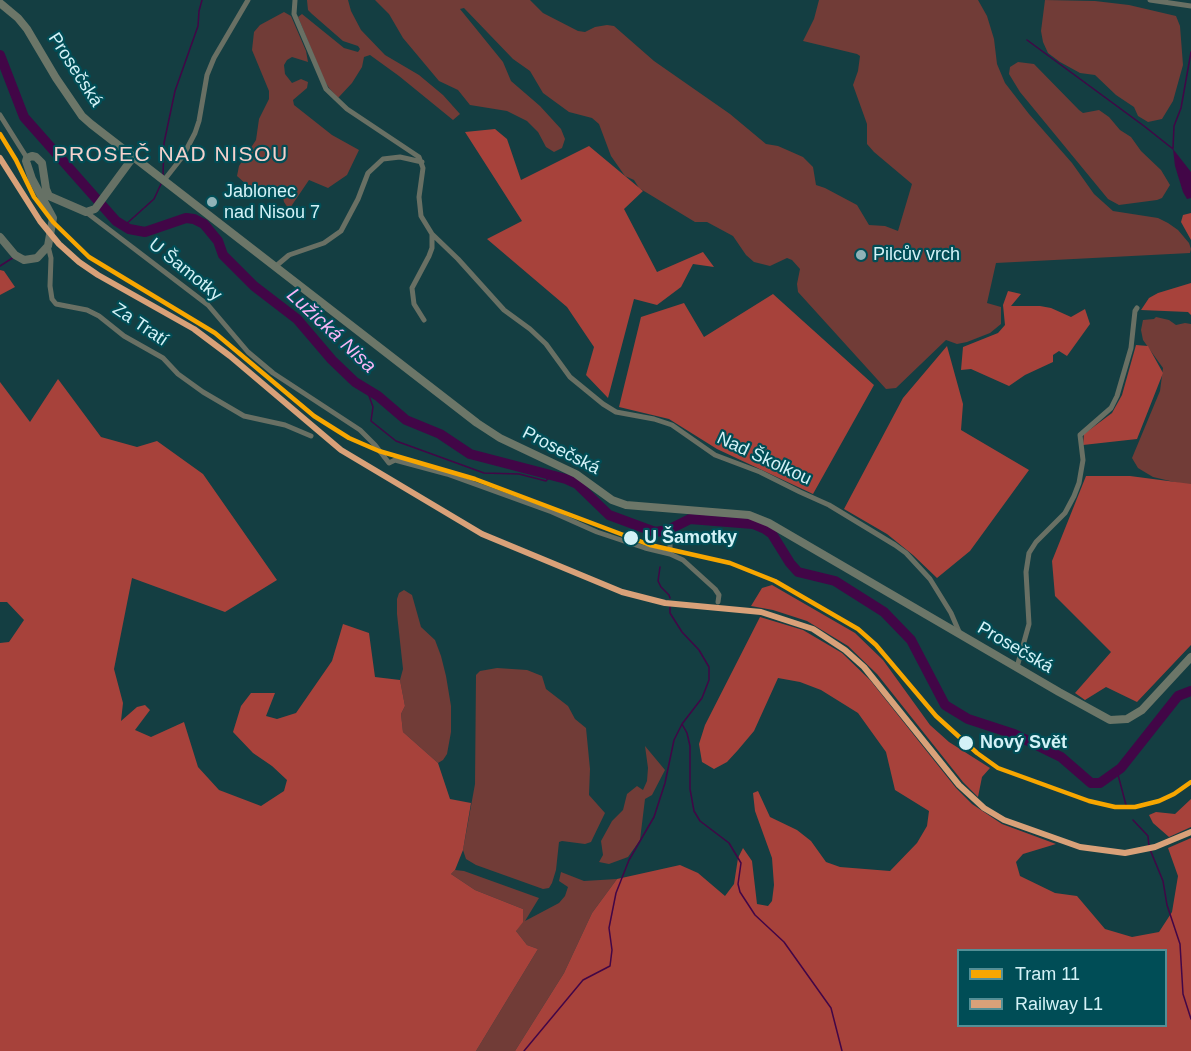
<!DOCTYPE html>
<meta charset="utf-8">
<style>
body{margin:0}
#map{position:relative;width:1191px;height:1051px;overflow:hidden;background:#143e42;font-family:Arial,sans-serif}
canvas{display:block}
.legend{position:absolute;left:957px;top:949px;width:210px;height:78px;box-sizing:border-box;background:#004d56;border:2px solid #548f96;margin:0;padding:8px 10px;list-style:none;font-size:18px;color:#d3f2f7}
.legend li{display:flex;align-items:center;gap:12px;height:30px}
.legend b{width:30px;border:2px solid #548f96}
</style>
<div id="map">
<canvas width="1191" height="1051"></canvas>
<ul class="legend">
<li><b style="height:8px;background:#f7a600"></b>Tram 11</li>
<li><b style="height:8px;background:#d9a179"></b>Railway L1</li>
</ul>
</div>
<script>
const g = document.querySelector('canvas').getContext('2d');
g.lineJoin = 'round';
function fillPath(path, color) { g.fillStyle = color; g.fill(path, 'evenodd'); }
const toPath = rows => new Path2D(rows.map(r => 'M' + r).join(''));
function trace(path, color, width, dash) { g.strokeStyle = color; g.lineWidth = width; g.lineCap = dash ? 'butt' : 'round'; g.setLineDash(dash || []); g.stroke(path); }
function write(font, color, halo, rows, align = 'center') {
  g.font = font + ' Arial,sans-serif'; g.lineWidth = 4.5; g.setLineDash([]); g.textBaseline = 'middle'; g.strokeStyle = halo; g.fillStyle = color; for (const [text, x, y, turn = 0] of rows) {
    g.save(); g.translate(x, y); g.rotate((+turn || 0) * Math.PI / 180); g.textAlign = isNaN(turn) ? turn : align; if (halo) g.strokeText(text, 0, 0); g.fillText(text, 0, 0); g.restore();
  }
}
fillPath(toPath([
 [307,0,348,0,351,11,361,30,385,55,419,75,443,95,460,114,453,120,399,76,370,55,364,57,362,67,352,83,338,98,329,88,324,80,298,17,302,14,344,48,358,52,360,49,358,46,343,41,312,14,308,10],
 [375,0,530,0,543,13,578,31,585,32,595,27,607,25,614,26,654,61,730,114,766,144,778,146,803,157,813,167,816,185,825,188,857,205,869,225,885,226,898,231,912,184,874,152,867,144,867,124,853,85,858,71,860,56,857,54,803,41,814,19,819,0,978,0,987,16,994,39,997,64,1005,83,1029,114,1072,163,1094,194,1113,211,1158,218,1168,223,1178,230,1189,243,1191,249,1190,253,996,263,987,303,1001,307,1001,324,990,333,967,342,957,344,946,340,896,388,886,389,798,292,797,284,800,269,792,260,787,258,770,266,754,262,746,255,733,236,707,222,695,222,639,188,634,180,625,176,611,156,599,124,592,118,569,112,543,93,530,71,513,59,464,8,460,9,503,62,511,81,540,106,561,129,565,139,562,148,554,152,546,147,538,132,527,121,507,111,470,105,458,90,439,81,403,38,389,14],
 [1045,0,1095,1,1129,5,1176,16,1180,26,1183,65,1173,101,1162,119,1148,122,1138,116,1134,107,1116,95,1095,75,1080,73,1060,62,1048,53,1043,42,1041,31],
 [284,12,291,16,306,51,308,62,292,57,287,60,284,65,285,74,292,83,301,79,308,82,307,88,293,100,294,105,332,135,359,150,347,175,328,188,309,180,290,208,288,208,284,202,283,197,259,191,247,185,237,176,239,166,256,140,259,119,269,99,269,91,252,50,254,32,260,25],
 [1018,62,1034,64,1079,110,1083,113,1099,110,1109,117,1120,130,1131,137,1141,151,1161,170,1170,185,1162,198,1157,200,1119,205,1108,199,1020,92,1009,74,1010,67],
 [1156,317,1169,320,1176,325,1185,323,1191,324,1191,484,1183,484,1153,477,1138,468,1132,458,1160,391,1163,368,1143,340,1141,330,1143,320,1154,319],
 [404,590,412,595,421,627,435,640,441,656,446,676,451,706,451,732,447,754,443,760,438,763,403,732,401,714,405,706,400,680,403,669,397,614,397,599,399,593],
 [497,668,527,670,542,676,546,689,568,706,575,719,586,728,590,769,589,795,605,813,591,842,585,844,562,841,559,842,556,870,552,883,549,888,543,889,476,865,466,859,463,850,475,784,476,675,480,671],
 [645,746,665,770,652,795,645,799,640,840,628,857,609,864,599,862,603,855,601,841,612,821,623,810,627,794,637,786,643,790,647,781,648,768],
 [455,870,464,871,539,898,525,921,559,903,565,896,568,887,559,881,561,872,584,881,617,879,592,913,564,973,515,1051,476,1051,538,949,527,945,516,931,523,909,475,890,451,874]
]), '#713c37');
fillPath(toPath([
 [495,129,507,139,521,180,589,146,643,191,624,209,657,272,703,252,714,267,693,264,681,287,657,305,634,299,608,398,586,375,594,347,567,307,487,239,522,221,465,132],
 [1191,213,1191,240,1181,222,1183,215],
 [0,270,4,271,15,287,0,295],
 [1191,283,1191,315,1188,312,1141,310,1149,298,1158,293],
 [1008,291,1021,294,1011,306,1040,306,1051,308,1071,317,1085,309,1090,324,1067,356,1059,351,1053,355,1053,362,1025,375,1009,386,971,369,961,370,963,347,998,333,1005,325,1003,305],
 [773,294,874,385,813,494,717,449,669,419,619,407,641,317,684,303,704,337],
 [1136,345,1148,346,1163,373,1137,439,1083,445,1084,434,1112,413,1122,395],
 [947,346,963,404,961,430,1029,470,970,551,937,578,913,555,887,534,844,509,903,398],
 [58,379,101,437,137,447,157,441,203,474,277,580,225,612,132,578,114,669,123,703,121,721,137,707,145,705,150,710,135,730,151,737,184,722,198,767,219,790,261,806,284,791,287,780,272,766,253,753,233,732,241,706,251,693,275,693,266,716,277,719,296,713,332,661,343,624,369,633,375,677,400,680,405,706,401,714,403,732,438,763,450,799,471,803,463,850,455,870,451,874,475,890,523,909,523,922,516,931,527,945,538,949,476,1051,0,1051,0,643,9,642,24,620,7,602,0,602,0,382,30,422],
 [1086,476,1130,476,1191,484,1191,645,1137,702,1106,687,1085,700,1075,693,1111,652,1055,596,1052,561],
 [772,585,855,633,883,660,930,725,949,742,990,768,982,777,978,797,963,782,877,674,848,646,807,621,773,610,751,606,762,588],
 [760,617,803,630,842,653,870,680,956,788,972,804,1002,824,1056,844,1023,854,1016,862,1020,876,1055,893,1077,896,1105,929,1132,937,1159,932,1172,912,1178,876,1168,848,1191,838,1191,1051,515,1051,564,973,592,913,617,879,680,865,698,873,725,896,734,884,738,858,743,848,752,861,757,904,768,906,772,901,774,885,772,858,755,811,753,793,758,791,770,817,797,830,811,841,826,862,840,867,890,871,917,843,927,826,929,811,895,790,886,752,858,713,821,690,800,682,778,678,754,731,738,750,727,762,714,769,702,762,699,744,705,725],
 [958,950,1166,950,1166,1026,958,1026],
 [1191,799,1191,827,1169,837,1153,823,1149,815,1156,812,1175,814]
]), '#a7423b');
fillPath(toPath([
 [1173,149,1191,172,1191,198,1187,199,1183,192,1175,166]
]), '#420647');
trace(toPath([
 [1027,40,1144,126,1173,149],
 [1173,148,1174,126,1181,108,1191,52],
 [163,176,164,143,175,91,198,26,199,11,202,0],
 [124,226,154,199,161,184],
 [0,266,14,257],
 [367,390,373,407,371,421,396,441,484,473,519,474,546,481,551,475],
 [660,567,658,581,661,587,669,595,670,598],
 [670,607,670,613,682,632,699,650,709,667,709,680,702,698,682,724,687,733,690,746,690,789,694,811,700,821,729,843,741,863,738,884,740,892,755,915,784,942,831,1008,842,1051],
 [1117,771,1126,805],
 [1133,820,1148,836,1149,847,1163,881,1167,905,1180,944,1183,994,1191,1019],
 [524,1051,583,980,610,966,612,950,609,928,616,893,629,860,654,817,665,783,674,740,682,724]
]), '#420647', 1.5);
trace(toPath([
 [0,55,24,117,116,221,129,229,145,232,186,218,194,219,204,224,218,241,223,255,254,286,297,319,332,360,355,382,378,396,406,420,440,434,470,454,566,479,577,484,609,515,655,532,668,530,690,519,753,524,765,529,772,534,790,563,798,572,835,581,884,612,911,640,945,705,968,719,1014,734,1061,757,1091,783,1100,783,1121,768,1178,696,1191,691]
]), '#420647', 10);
trace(toPath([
 [295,0,294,14,326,89,347,109,419,157,423,168,419,197,421,216,432,234,458,259,504,310,530,329,546,344,570,377,603,404,616,412,654,419,672,425,715,455,760,472,800,492,829,505,895,545,906,553,930,579,951,613,960,634],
 [1150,0,1191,6],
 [0,115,27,158],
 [165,179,183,156,195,133,199,121,207,75,214,58,248,0],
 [86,212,208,305,248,352,273,373,360,430,375,445,389,463,395,460,447,474,552,512,597,532,645,548,670,554,683,560,715,589,719,595,718,602],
 [48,246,51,258,50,286,52,299,56,304,87,310,99,316,124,336,163,358,178,374,203,392,244,416,285,425,311,436],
 [276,266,289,255,324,243,341,231,358,199,368,173,383,159,400,157,422,162],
 [424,320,414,304,412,288,429,256,432,248,432,234],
 [670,535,670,554],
 [1017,667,1029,624,1026,572,1029,553,1036,542,1065,513,1074,496,1079,483,1083,460,1080,435,1111,408,1117,396,1131,348,1135,311,1137,308]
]), '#697064', 5);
trace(toPath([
 [0,237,15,255,24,260,37,258,48,246,53,218,32,179,26,161,27,158,32,156,36,157,42,163,46,189,49,196,86,212,95,209,134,156]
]), '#667165', 8);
trace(toPath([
 [0,3,18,18,27,29,56,78,82,116,91,124,477,423,500,438,576,474,612,500,626,505,749,515,769,523,1059,692,1110,720,1127,719,1142,710,1191,657]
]), '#6c7668', 8);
trace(toPath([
 [0,158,40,221,59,244,79,262,98,275,194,329,230,356,341,450,482,534,622,592,665,603,761,612,813,629,845,650,864,667,959,785,984,808,1004,820,1080,847,1125,853,1155,847,1191,832]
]), '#d9a179', 6);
trace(toPath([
 [0,134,16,160,34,197,53,222,89,257,215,333,314,416,349,438,379,451,475,479,650,545,730,563,775,581,858,629,876,645,936,716,977,753,998,768,1089,801,1115,807,1135,807,1159,801,1174,794,1191,782]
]), '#f7a600', 4.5);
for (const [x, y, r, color] of [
 [212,202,6,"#90b3b8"],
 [861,255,6,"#90b3b8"],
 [631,538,8,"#d3f2f7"],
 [966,743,8,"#d3f2f7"]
]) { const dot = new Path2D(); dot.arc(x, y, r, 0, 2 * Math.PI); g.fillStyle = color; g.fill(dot); trace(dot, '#004d56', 2); }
write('18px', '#d3f2f7', '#004d56', [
 ["Prosečská",75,70,57],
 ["U Šamotky",185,270,39],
 ["Za Tratí",140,325,34],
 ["Prosečská",561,451,27],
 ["Nad Školkou",764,459,25],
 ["Prosečská",1015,648,30]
]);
write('18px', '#d3f2f7', '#004d56', [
 ["Jablonec",224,192],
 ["nad Nisou 7",224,213],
 ["Pilcův vrch",873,255]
], 'left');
write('bold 18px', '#d3f2f7', '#004d56', [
 ["U Šamotky",644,538],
 ["Nový Svět",980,743]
], 'left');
write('italic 20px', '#f8b5f6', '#004d56', [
 ["Lužická Nisa",331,331,43]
]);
g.letterSpacing = '1.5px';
write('21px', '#f5d2cd', '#004d56', [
 ["PROSEČ NAD NISOU",171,155]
]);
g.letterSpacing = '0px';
</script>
